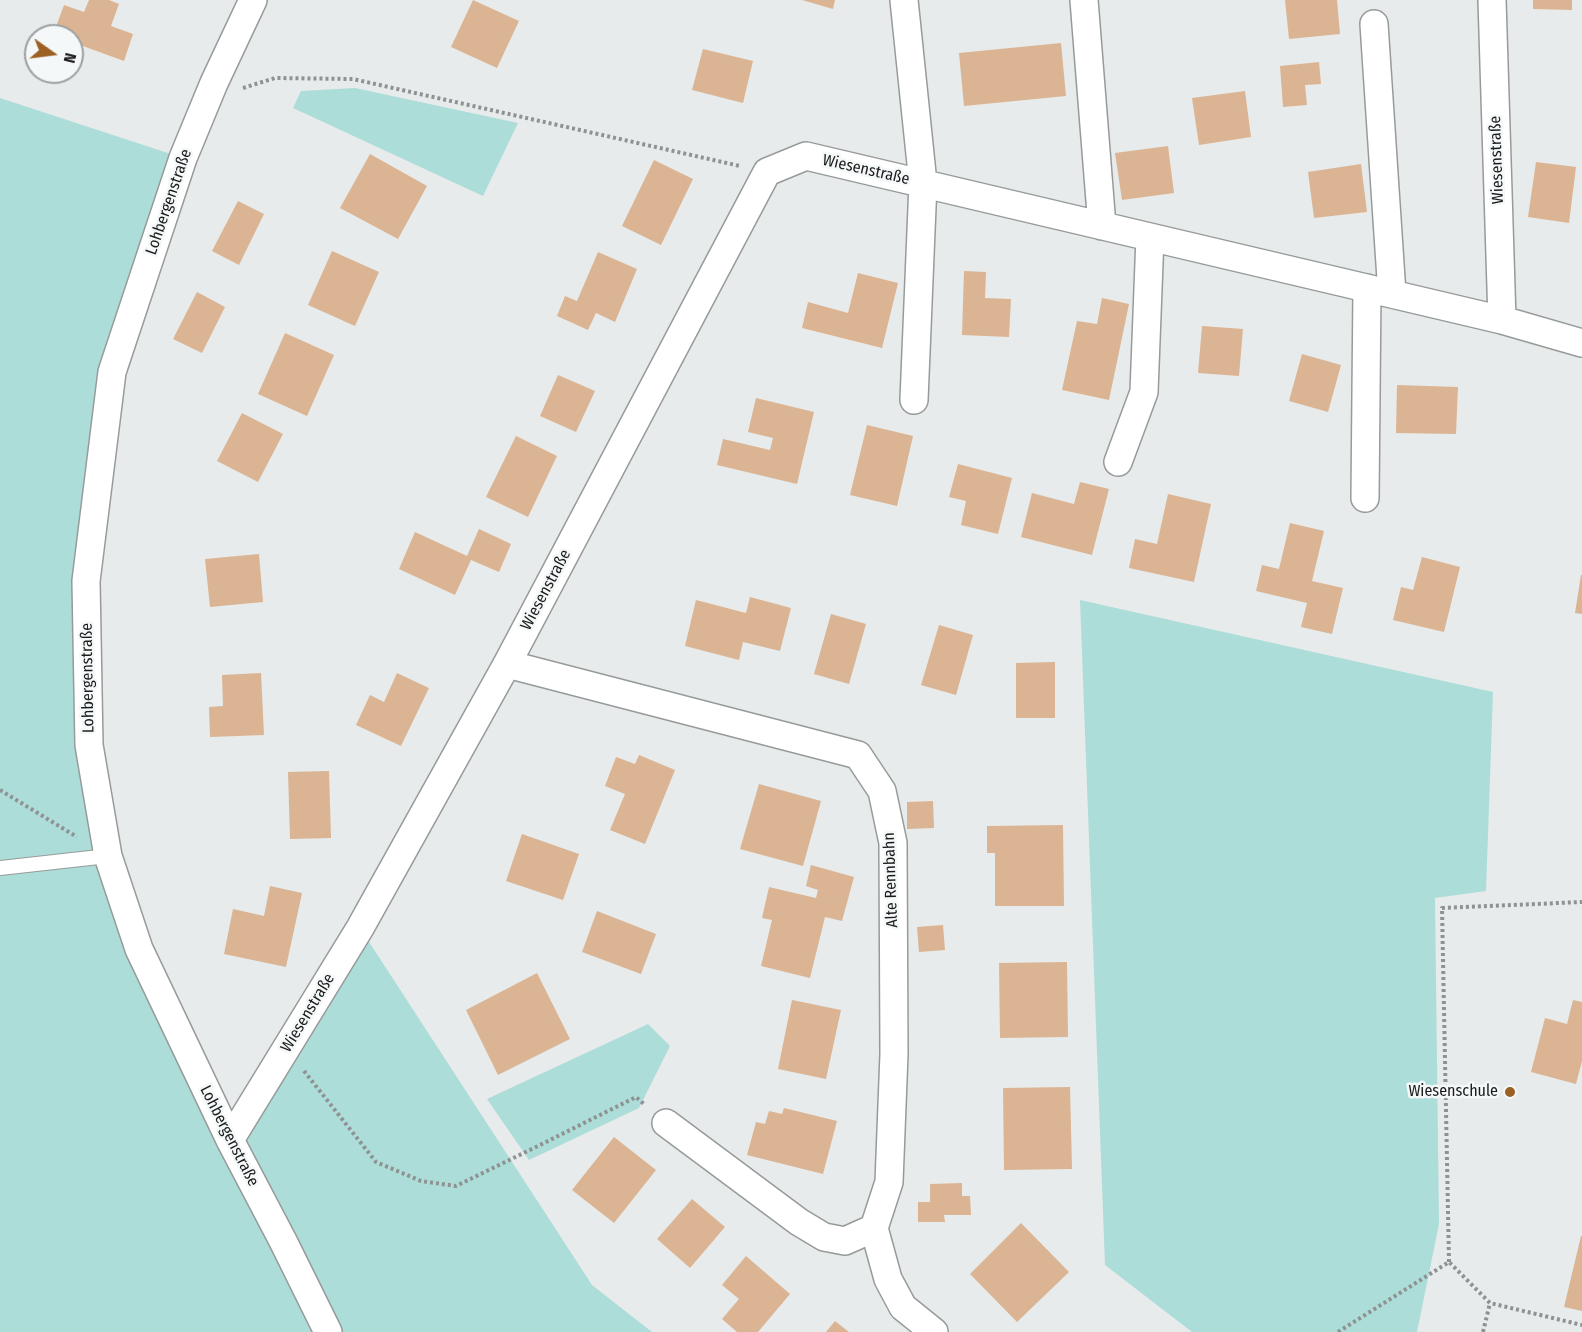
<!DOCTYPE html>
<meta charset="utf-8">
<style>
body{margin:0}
#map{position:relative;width:1582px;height:1332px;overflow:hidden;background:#e7ebeb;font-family:"Fira Sans Condensed",sans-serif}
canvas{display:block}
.north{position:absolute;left:24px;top:24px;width:60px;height:60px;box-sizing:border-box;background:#f4f8f8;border:2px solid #9da0a0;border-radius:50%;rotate:104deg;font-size:16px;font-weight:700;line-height:24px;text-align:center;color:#1a1b1b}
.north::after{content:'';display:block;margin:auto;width:21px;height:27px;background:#9d6023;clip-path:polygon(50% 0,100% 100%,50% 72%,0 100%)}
</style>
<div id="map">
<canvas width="1582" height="1332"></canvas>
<div class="north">N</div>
</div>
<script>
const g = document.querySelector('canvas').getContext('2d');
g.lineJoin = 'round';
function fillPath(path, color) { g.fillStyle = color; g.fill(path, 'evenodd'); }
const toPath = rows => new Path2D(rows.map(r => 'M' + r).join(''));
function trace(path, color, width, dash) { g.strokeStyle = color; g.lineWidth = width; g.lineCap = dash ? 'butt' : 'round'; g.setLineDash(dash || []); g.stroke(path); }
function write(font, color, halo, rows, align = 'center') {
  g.font = font + ' "Fira Sans Condensed",sans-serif'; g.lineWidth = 5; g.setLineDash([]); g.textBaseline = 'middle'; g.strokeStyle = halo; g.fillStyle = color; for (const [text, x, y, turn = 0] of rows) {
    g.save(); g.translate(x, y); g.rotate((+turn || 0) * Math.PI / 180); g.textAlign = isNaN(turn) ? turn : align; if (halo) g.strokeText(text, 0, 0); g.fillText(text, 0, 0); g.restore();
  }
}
fillPath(toPath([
 [355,88,518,123,483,196,293,108,301,91],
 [0,98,183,158,112,372,86,581,108,856,230,1140,360,928,592,1285,652,1332,0,1332],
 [1080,600,1493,692,1486,891,1435,898,1439,1224,1417,1332,1192,1332,1105,1265],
 [648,1024,670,1046,639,1108,529,1160,487,1099]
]), '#adddd8');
fillPath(toPath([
 [89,0,109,0,119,4,111,26,133,34,124,61,72,42,72,36,53,35,64,5,84,12],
 [473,0,519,21,497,68,451,47],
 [802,0,835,0,833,9],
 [1285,0,1337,0,1340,34,1289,39],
 [1533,0,1572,0,1572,10,1533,9],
 [1061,43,1066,96,964,106,959,53],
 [703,49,753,61,743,103,692,90],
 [1319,62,1321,84,1305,85,1307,105,1283,107,1280,66],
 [1245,91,1251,137,1199,145,1192,98],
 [1168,146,1174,193,1122,200,1115,153],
 [370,154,427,186,398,239,340,208],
 [654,160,693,179,661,245,622,226],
 [1536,162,1576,167,1569,223,1528,217],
 [1361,164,1367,212,1314,218,1308,172],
 [238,201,264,214,239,265,212,251],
 [332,251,379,272,355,326,308,305],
 [598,252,637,269,615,322,596,313,588,330,557,316,565,296,577,301],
 [964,271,986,272,985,298,1011,299,1009,337,962,335],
 [858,273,898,283,882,348,802,328,808,302,848,313],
 [197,292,225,307,202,353,173,339],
 [1102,298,1129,304,1109,400,1062,390,1077,321,1097,324],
 [1202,326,1243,329,1239,376,1198,373],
 [285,333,334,355,307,416,258,394],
 [1302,354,1341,365,1328,412,1289,401],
 [558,375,595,391,576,432,540,416],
 [1397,385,1458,387,1456,434,1396,433],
 [756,398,814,412,797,484,717,465,723,439,770,450,773,438,748,432],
 [242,413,283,434,258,482,217,461],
 [867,425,913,436,897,506,850,495],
 [516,436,557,456,528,517,486,497],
 [958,464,1012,478,998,534,961,525,966,501,949,497],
 [1080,482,1109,489,1092,555,1021,537,1032,493,1074,504],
 [1168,494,1211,504,1194,582,1129,568,1135,539,1157,544],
 [1290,523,1324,531,1312,581,1343,588,1332,634,1301,627,1307,603,1256,591,1262,565,1279,569],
 [479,529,511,544,499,572,471,560,455,595,399,569,415,532,467,556],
 [259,554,263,602,210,607,205,559],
 [1422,557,1460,567,1444,632,1393,620,1401,587,1413,590],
 [1581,575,1582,575,1582,614,1575,613],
 [750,597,791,608,780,651,743,642,739,660,685,646,696,600,746,613],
 [831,614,866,624,849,684,814,674],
 [939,625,973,635,956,695,921,685],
 [1055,662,1055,718,1016,718,1016,663],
 [261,673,264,735,210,737,209,707,223,706,222,675],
 [397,673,429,688,401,746,356,725,370,695,384,702],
 [639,755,675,770,645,844,610,830,625,794,605,786,616,757,635,764],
 [329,771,331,838,290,839,288,772],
 [759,784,821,801,803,866,740,849],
 [933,801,934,828,907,829,907,802],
 [1063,825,1064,906,995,906,995,853,987,853,987,826],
 [522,834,579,854,563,900,506,881],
 [811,865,854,877,842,921,825,917,810,978,761,966,772,920,762,918,769,887,816,898,818,890,806,886],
 [270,886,302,893,286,967,224,954,233,909,264,916],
 [597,911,656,934,641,974,582,952],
 [943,925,945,950,919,952,917,927],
 [1067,962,1068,1037,1000,1038,999,963],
 [537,973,570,1039,498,1075,466,1010],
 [792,1000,841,1010,826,1079,778,1069],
 [1573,1000,1582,1002,1582,1061,1576,1084,1531,1072,1545,1018,1567,1024],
 [1070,1087,1072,1169,1004,1170,1003,1088],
 [784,1108,837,1121,823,1174,747,1155,756,1122,765,1124,769,1111,782,1114],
 [614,1137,656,1170,614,1223,572,1190],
 [962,1183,962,1196,970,1196,971,1215,944,1215,945,1222,918,1222,918,1202,930,1202,930,1184],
 [692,1199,725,1227,690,1268,657,1239],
 [1021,1223,1069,1272,1017,1322,970,1274],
 [1581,1236,1582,1236,1582,1311,1564,1307],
 [746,1256,790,1294,758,1332,737,1332,722,1319,739,1299,722,1285],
 [835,1321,849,1332,826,1332]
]), '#dbb493');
const service = toPath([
 [0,868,108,856]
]);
const minor = toPath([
 [253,0,214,83,183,158,112,372,86,581,89,745,108,856,139,949,230,1140,283,1241,328,1332],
 [904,0,923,183,914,400],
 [1084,0,1102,226],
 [1492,0,1502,320],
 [1374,24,1392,294],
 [1118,462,1144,392,1150,237],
 [1365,498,1367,288],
 [507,664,858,755,882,791,893,843,894,1054,889,1182,874,1228,845,1241,824,1237,799,1222,666,1123],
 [230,1140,360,928,507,664,767,172,806,156,1502,320,1582,343],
 [874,1228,888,1279,903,1307,934,1332]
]);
trace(service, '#969b9a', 16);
trace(minor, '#969b9a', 30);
trace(toPath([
 [243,88,275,78,353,79,740,166],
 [0,790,77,837],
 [304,1071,376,1162,421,1181,456,1186,538,1146,636,1097,645,1105],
 [1449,1262,1442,908,1582,902],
 [1338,1332,1449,1262,1490,1303,1582,1325],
 [1483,1332,1490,1303]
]), '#8f9292', 4, [3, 3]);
trace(service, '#fff', 14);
trace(minor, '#fff', 27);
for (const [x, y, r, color] of [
 [1510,1092,6,"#9d6023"]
]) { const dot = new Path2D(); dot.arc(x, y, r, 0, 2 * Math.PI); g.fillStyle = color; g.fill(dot); trace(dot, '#f4f8f8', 2); }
write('16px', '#1a1b1b', '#f4f8f8', [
 ["Wiesenstraße",1497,160,-92],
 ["Wiesenstraße",866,170,13],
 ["Lohbergenstraße",169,202,-71],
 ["Wiesenstraße",546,590,-62],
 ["Lohbergenstraße",88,678,-91],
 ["Alte Rennbahn",891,880,-92],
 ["Wiesenstraße",308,1013,-59],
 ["Lohbergenstraße",229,1136,63]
]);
write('16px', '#1a1b1b', '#f4f8f8', [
 ["Wiesenschule",1498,1092]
], 'right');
</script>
